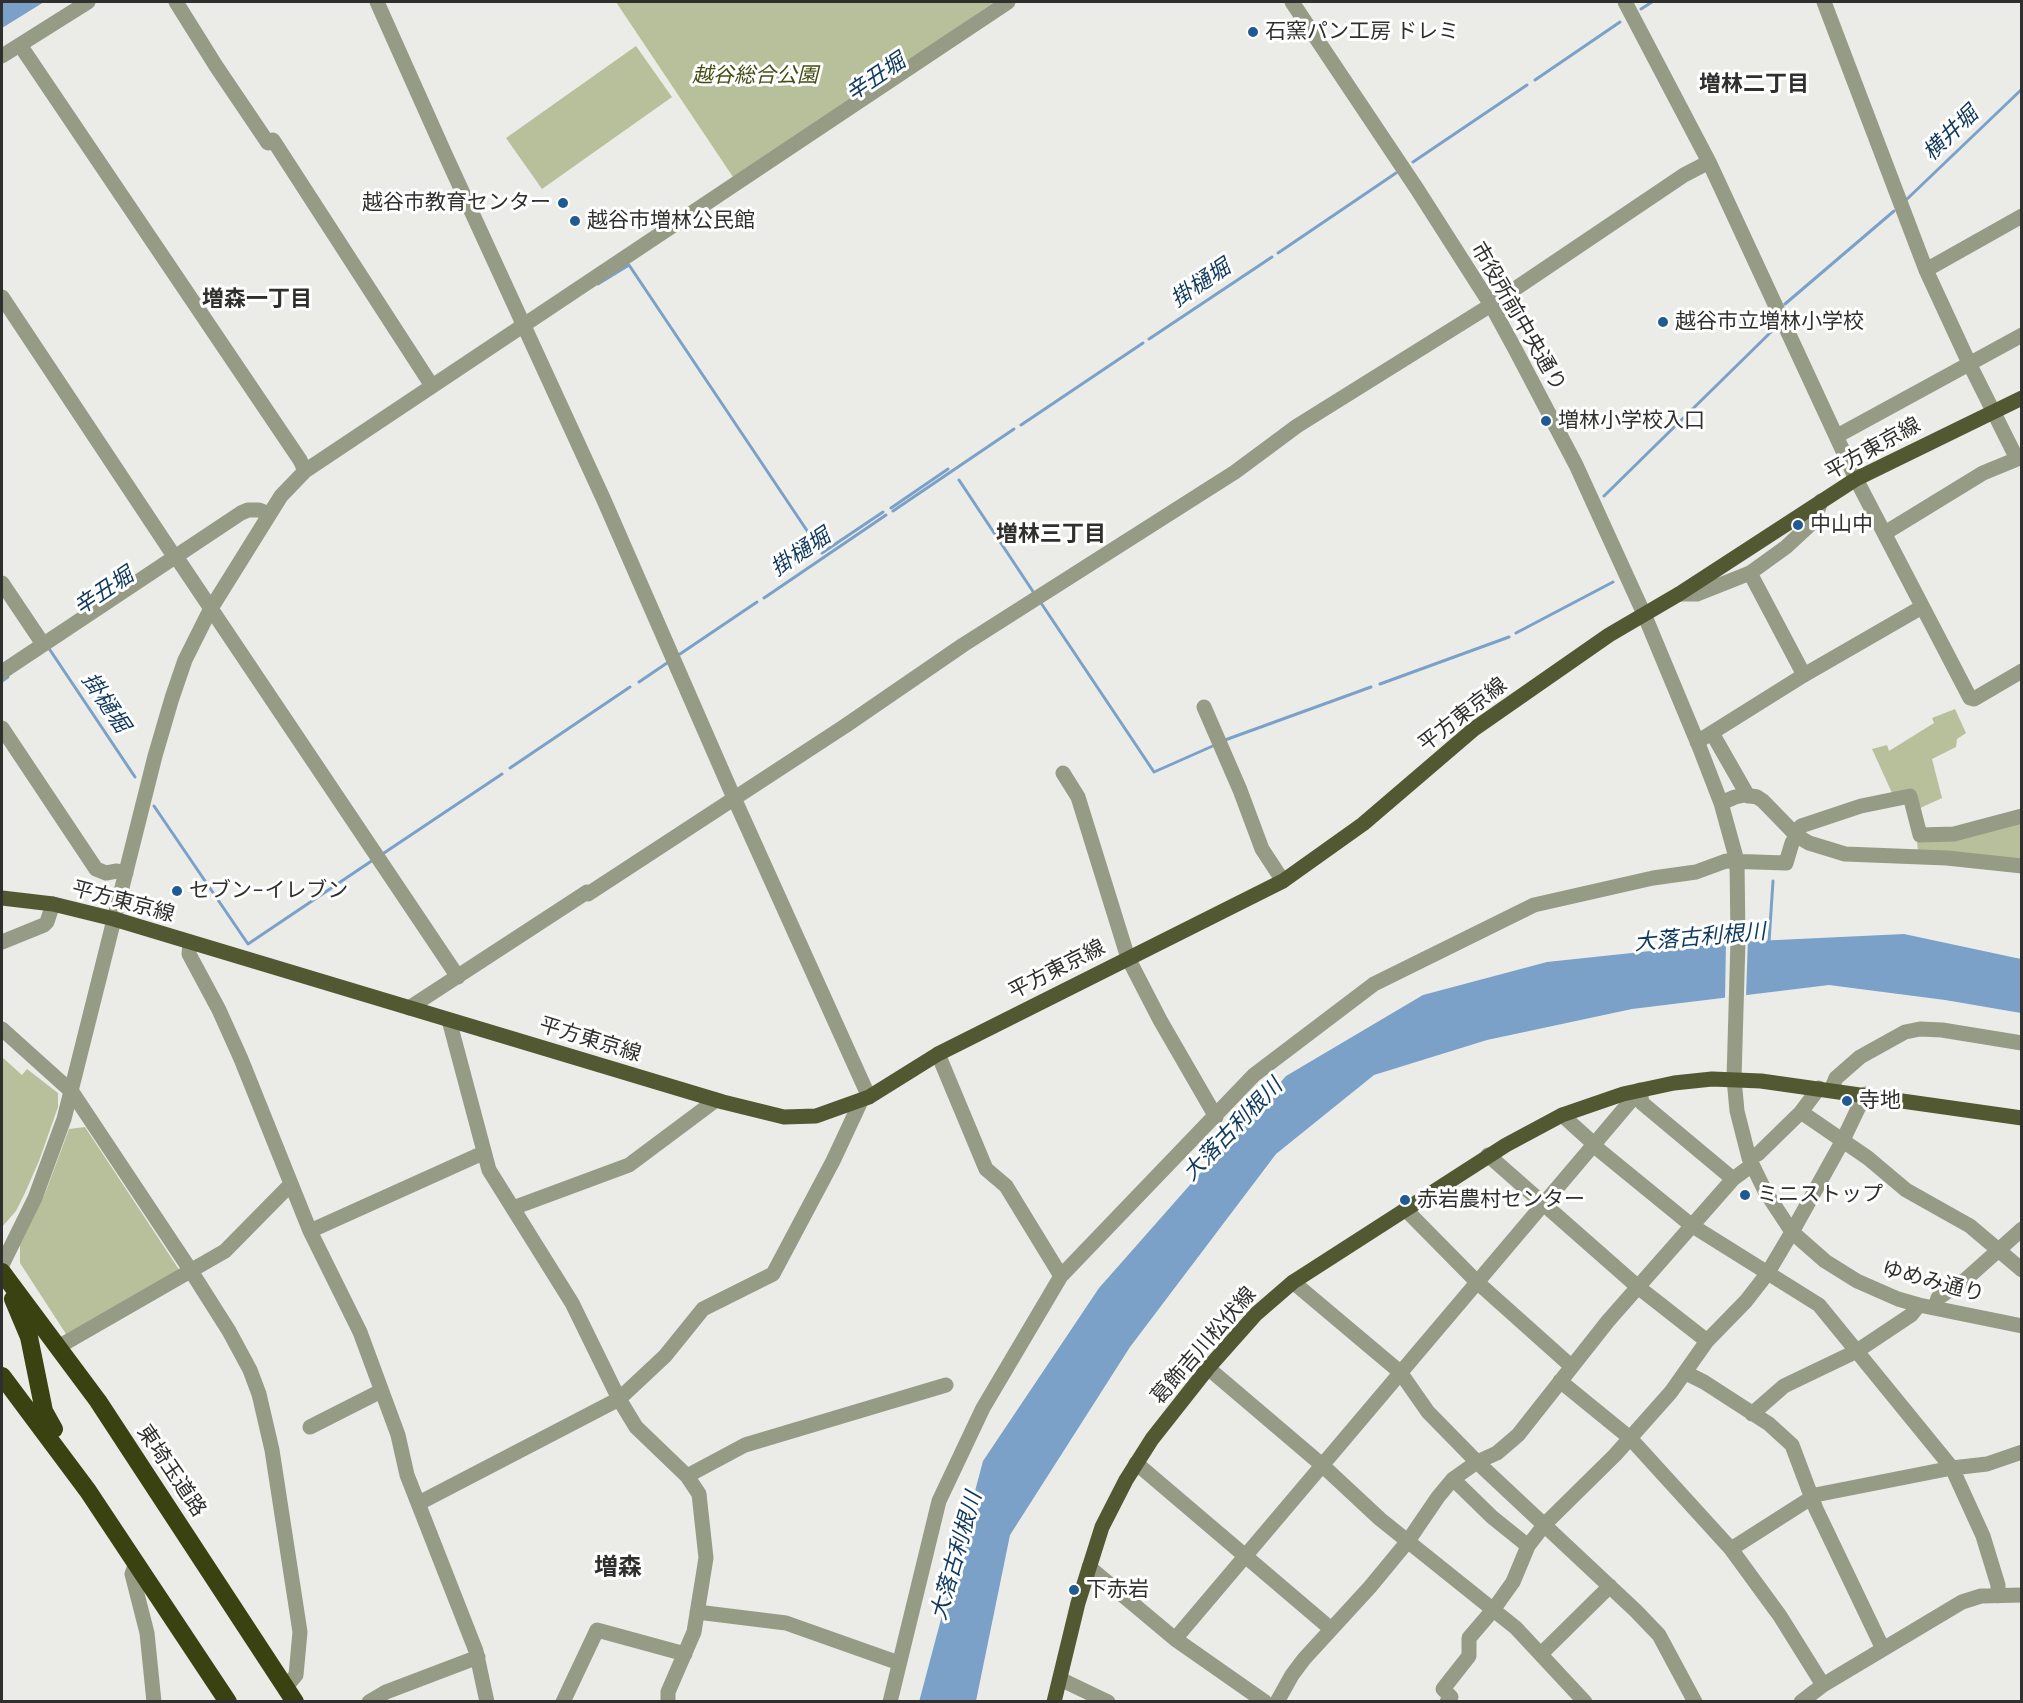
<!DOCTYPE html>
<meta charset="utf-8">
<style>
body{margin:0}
#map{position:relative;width:2023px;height:1703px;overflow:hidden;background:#ebece8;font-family:Merriweather,serif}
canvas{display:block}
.frame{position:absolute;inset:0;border:3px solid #2f2f2e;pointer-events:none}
</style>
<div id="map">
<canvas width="2023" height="1703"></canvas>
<div class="frame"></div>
</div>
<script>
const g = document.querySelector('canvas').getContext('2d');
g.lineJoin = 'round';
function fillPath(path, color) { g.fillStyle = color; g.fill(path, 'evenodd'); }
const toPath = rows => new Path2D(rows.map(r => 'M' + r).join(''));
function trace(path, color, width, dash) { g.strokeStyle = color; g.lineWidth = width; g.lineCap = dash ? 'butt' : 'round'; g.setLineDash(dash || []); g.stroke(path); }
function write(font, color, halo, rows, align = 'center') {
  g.font = font + ' Merriweather,"Noto Sans JP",serif'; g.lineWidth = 6; g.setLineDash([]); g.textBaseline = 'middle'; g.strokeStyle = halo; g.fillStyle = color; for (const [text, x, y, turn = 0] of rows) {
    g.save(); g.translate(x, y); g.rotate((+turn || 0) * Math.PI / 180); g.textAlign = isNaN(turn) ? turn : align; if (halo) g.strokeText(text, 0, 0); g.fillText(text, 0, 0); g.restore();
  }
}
fillPath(toPath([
 [616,2,994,2,735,180],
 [636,46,672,97,542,189,506,138],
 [1955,709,1966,733,1957,739,1956,747,1932,759,1942,798,1918,809,1892,793,1872,749,1887,745,1889,751,1934,723,1932,718],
 [2021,822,2021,860,1918,851,1917,841],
 [2,1057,22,1075,27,1069,58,1093,58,1107,39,1161,25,1193,16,1211,2,1227],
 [85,1127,180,1271,66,1334,20,1263,20,1245,46,1191,69,1129]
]), '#b8c09b');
fillPath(toPath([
 [2,2,44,2,2,28],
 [1904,934,2021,959,2021,1013,1945,1000,1829,985,1632,1009,1487,1040,1374,1075,1276,1154,1130,1347,1010,1535,976,1701,919,1702,983,1461,1099,1288,1286,1076,1423,995,1547,962,1735,942]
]), '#7ba1c8');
fillPath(toPath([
 [1748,938,1746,998,1725,1001,1726,940]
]), '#ebece8');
trace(toPath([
 [1641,9,1652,2],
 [1535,80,1620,22],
 [1413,162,1527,85],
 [1906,200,2022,89],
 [1278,253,1396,173],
 [598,284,629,265,822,553,883,512],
 [1785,304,1894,211],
 [1149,339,1272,257],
 [1021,425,1143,343],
 [959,480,1034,593],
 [1604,496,1773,330],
 [891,508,948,469],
 [893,511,1014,429],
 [764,598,886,515],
 [1041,603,1154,772,1215,745],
 [1516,633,1613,582],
 [48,647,135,777],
 [680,654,757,602],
 [2,681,8,677],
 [639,682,667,663],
 [1380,684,1509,637],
 [1225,740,1371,687],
 [510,768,630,687],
 [154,806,248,944,373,860],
 [381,855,502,774],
 [1769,942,1773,881]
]), '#7ba1c8', 3);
trace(toPath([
 [176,2,216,66,268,143],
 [377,2,445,154,603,498,734,798,869,1097],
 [1292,2,1417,189,1491,305,1515,349,1576,465,1644,614,1699,746,1721,803,1737,861,1738,940,1734,1079,1737,1111,1749,1158,1765,1191,1792,1232,1825,1261,1857,1281,1898,1299,1919,1305,2022,1326],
 [1625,2,1709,162,1856,479,1970,698,1974,699,2022,671],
 [1824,2,1926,270,1969,363,2017,459],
 [20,45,300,460,305,471],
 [2,56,88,2],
 [273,140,432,386],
 [1926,270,2022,216],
 [2,297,174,556],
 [1837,436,2022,335],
 [1885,533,1983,473,2022,457],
 [175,555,458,977],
 [1750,573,1786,547,1814,521,1821,501],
 [2,583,43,644],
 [1679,594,1697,594,1750,573,1804,675],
 [2,672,241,513,248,510,259,510,269,514],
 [1204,707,1240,790,1262,849,1283,881],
 [2,728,96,869,106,873,117,871,126,873],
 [1712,733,1748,796],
 [1697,742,1804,675,1922,607],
 [1063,773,1078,797,1128,958,1160,1020,1216,1117],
 [1721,803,1735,797,1745,795,1757,797,1763,801,1797,836,1809,843,1845,854,1947,858,2022,866],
 [588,894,845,726,963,645,1235,472,1297,426,1491,305,1684,175,1709,162],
 [2,942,44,925,47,922,53,904],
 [190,942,189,954,219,1010,241,1059,310,1231,360,1332,398,1435,407,1475,476,1651,487,1702],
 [409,1008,587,892],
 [449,1020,489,1170,572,1303,619,1399,636,1427,687,1476,699,1494,706,1558,694,1632,668,1692,668,1702],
 [2,1029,72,1092,191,1271,229,1331,250,1370,259,1394,272,1450,300,1632,296,1675,286,1687],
 [938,1054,986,1169,1006,1186,1061,1276],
 [1640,1090,1642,1103,1733,1179],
 [1831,1090,1836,1078,1860,1057,1905,1032,1920,1029,1942,1030,2022,1043],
 [1801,1112,1868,1158,1906,1190,1970,1226,2022,1270],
 [1562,1115,1594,1144],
 [1593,1145,1691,1225,1819,1305,1952,1468,1983,1536,1998,1585,1998,1596],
 [1488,1155,1638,1287,1707,1341],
 [1749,1158,1758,1154,1801,1112,1819,1088],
 [513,1208,629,1165,716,1100],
 [1405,1209,1477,1282,1571,1366],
 [310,1231,483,1153],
 [2,1265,35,1198,64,1119,155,756,172,698,185,660,210,610,281,496,305,471,1008,2],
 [1293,1282,1400,1372,1428,1412,1477,1462,1636,1611,1659,1635,1695,1702],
 [1935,1308,1938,1298,1965,1280,2022,1229],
 [65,1343,225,1251,291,1184],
 [1208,1368,1322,1465,1380,1519,1516,1628,1585,1702],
 [1686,1373,1704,1382,1769,1424,1792,1445,1816,1509,1883,1649],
 [1560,1381,1630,1438,1731,1549,1780,1616,1823,1685],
 [1752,1414,1784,1386,1857,1351,1911,1315,1919,1305],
 [310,1427,381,1391],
 [1136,1463,1331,1629],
 [687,1476,745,1445,946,1385],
 [1453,1479,1492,1517,1528,1546],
 [1810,1496,1952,1468,1987,1464,2022,1452],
 [419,1503,619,1399,665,1356,703,1309,773,1274,833,1161,861,1101],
 [1731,1549,1811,1498],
 [136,1562,132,1574,147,1633,154,1702],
 [1089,1567,1175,1639,1265,1702],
 [697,1612,786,1623,899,1663],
 [1175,1639,1640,1090],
 [1541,1654,1610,1586],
 [1060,1679,1108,1702],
 [369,1702,386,1692,478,1657],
 [563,1702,597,1630,685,1654],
 [890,1702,939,1501,983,1408,1061,1276,1254,1075,1374,984,1534,905,1653,878,1696,872,1726,861,1786,863,1792,843,1801,826,1861,806,1910,796,1920,835,1954,834,2022,816],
 [1277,1702,1292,1675,1304,1659,1370,1587,1408,1541,1438,1497,1453,1479,1477,1462,1497,1453,1518,1435,1608,1321,1733,1179,1752,1165],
 [1447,1702,1451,1697,1443,1689,1469,1656,1469,1638,1493,1610,1513,1582,1528,1546,1545,1524,1615,1455,1671,1392,1707,1341,1746,1301,1767,1274,1792,1232,1842,1142,1865,1094],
 [1801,1702,1823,1685,1962,1602,1981,1596,2022,1595]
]), '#969b85', 15);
trace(toPath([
 [2,898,53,904,114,919,723,1102,784,1117,816,1116,869,1097,938,1054,1283,881,1363,824,1474,729,1609,635,1679,594,1856,479,2022,398],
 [1054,1702,1078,1603,1102,1527,1126,1480,1152,1439,1208,1368,1256,1314,1293,1282,1506,1145,1562,1115,1623,1094,1674,1083,1712,1079,1761,1081,2022,1118]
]), '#525932', 15);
trace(toPath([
 [2,1272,98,1401,295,1702],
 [13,1299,29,1337,44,1411,54,1429],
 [2,1376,88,1491,228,1702]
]), '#3b4211', 18);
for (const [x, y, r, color] of [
 [1253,32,6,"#1f5b92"],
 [563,203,6,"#1f5b92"],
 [575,221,6,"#1f5b92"],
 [1663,322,6,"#1f5b92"],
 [1546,421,6,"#1f5b92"],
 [1798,525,6,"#1f5b92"],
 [177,891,6,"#1f5b92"],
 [1847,1101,6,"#1f5b92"],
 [1745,1195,6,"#1f5b92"],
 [1405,1200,6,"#1f5b92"],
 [1074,1590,6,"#1f5b92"]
]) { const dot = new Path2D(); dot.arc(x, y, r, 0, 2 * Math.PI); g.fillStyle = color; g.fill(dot); trace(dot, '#fff', 2); }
write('21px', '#2f2f2e', '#fff', [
 ["石窯パン工房 ドレミ",1265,32],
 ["越谷市教育センター",551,203,"right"],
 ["越谷市増林公民館",587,221],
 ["越谷市立増林小学校",1675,322],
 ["増林小学校入口",1558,421],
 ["中山中",1810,525],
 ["セブン-イレブン",189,891],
 ["寺地",1859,1101],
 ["ミニストップ",1757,1195],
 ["赤岩農村センター",1417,1200],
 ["下赤岩",1086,1590]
], 'left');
write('italic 21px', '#464e14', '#fff', [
 ["越谷総合公園",755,76]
]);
write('21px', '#2f2f2e', '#fff', [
 ["市役所前中央通り",1518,317,60],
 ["平方東京線",1873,449,-29],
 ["平方東京線",1463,715,-38],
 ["平方東京線",123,902,15],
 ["平方東京線",1057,970,-27],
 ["平方東京線",590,1040,17],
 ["ゆめみ通り",1933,1282,15],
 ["葛飾吉川松伏線",1204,1346,-49],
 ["東埼玉道路",171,1471,56]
]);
write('italic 22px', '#0f395f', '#fff', [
 ["辛丑堀",876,78,-34],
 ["横井堀",1951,134,-44],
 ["掛樋堀",1201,284,-34],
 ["掛樋堀",801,553,-34],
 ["辛丑堀",104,592,-34],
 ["掛樋堀",105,703,56],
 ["大落古利根川",1700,938,-5],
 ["大落古利根川",1233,1130,-46],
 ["大落古利根川",957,1556,-74]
]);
write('bold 22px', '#2f2f2e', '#fff', [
 ["増林二丁目",1754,85],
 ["増森一丁目",257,300],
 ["増林三丁目",1051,535]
]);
write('bold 24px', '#2f2f2e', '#fff', [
 ["増森",618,1568]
]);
</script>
